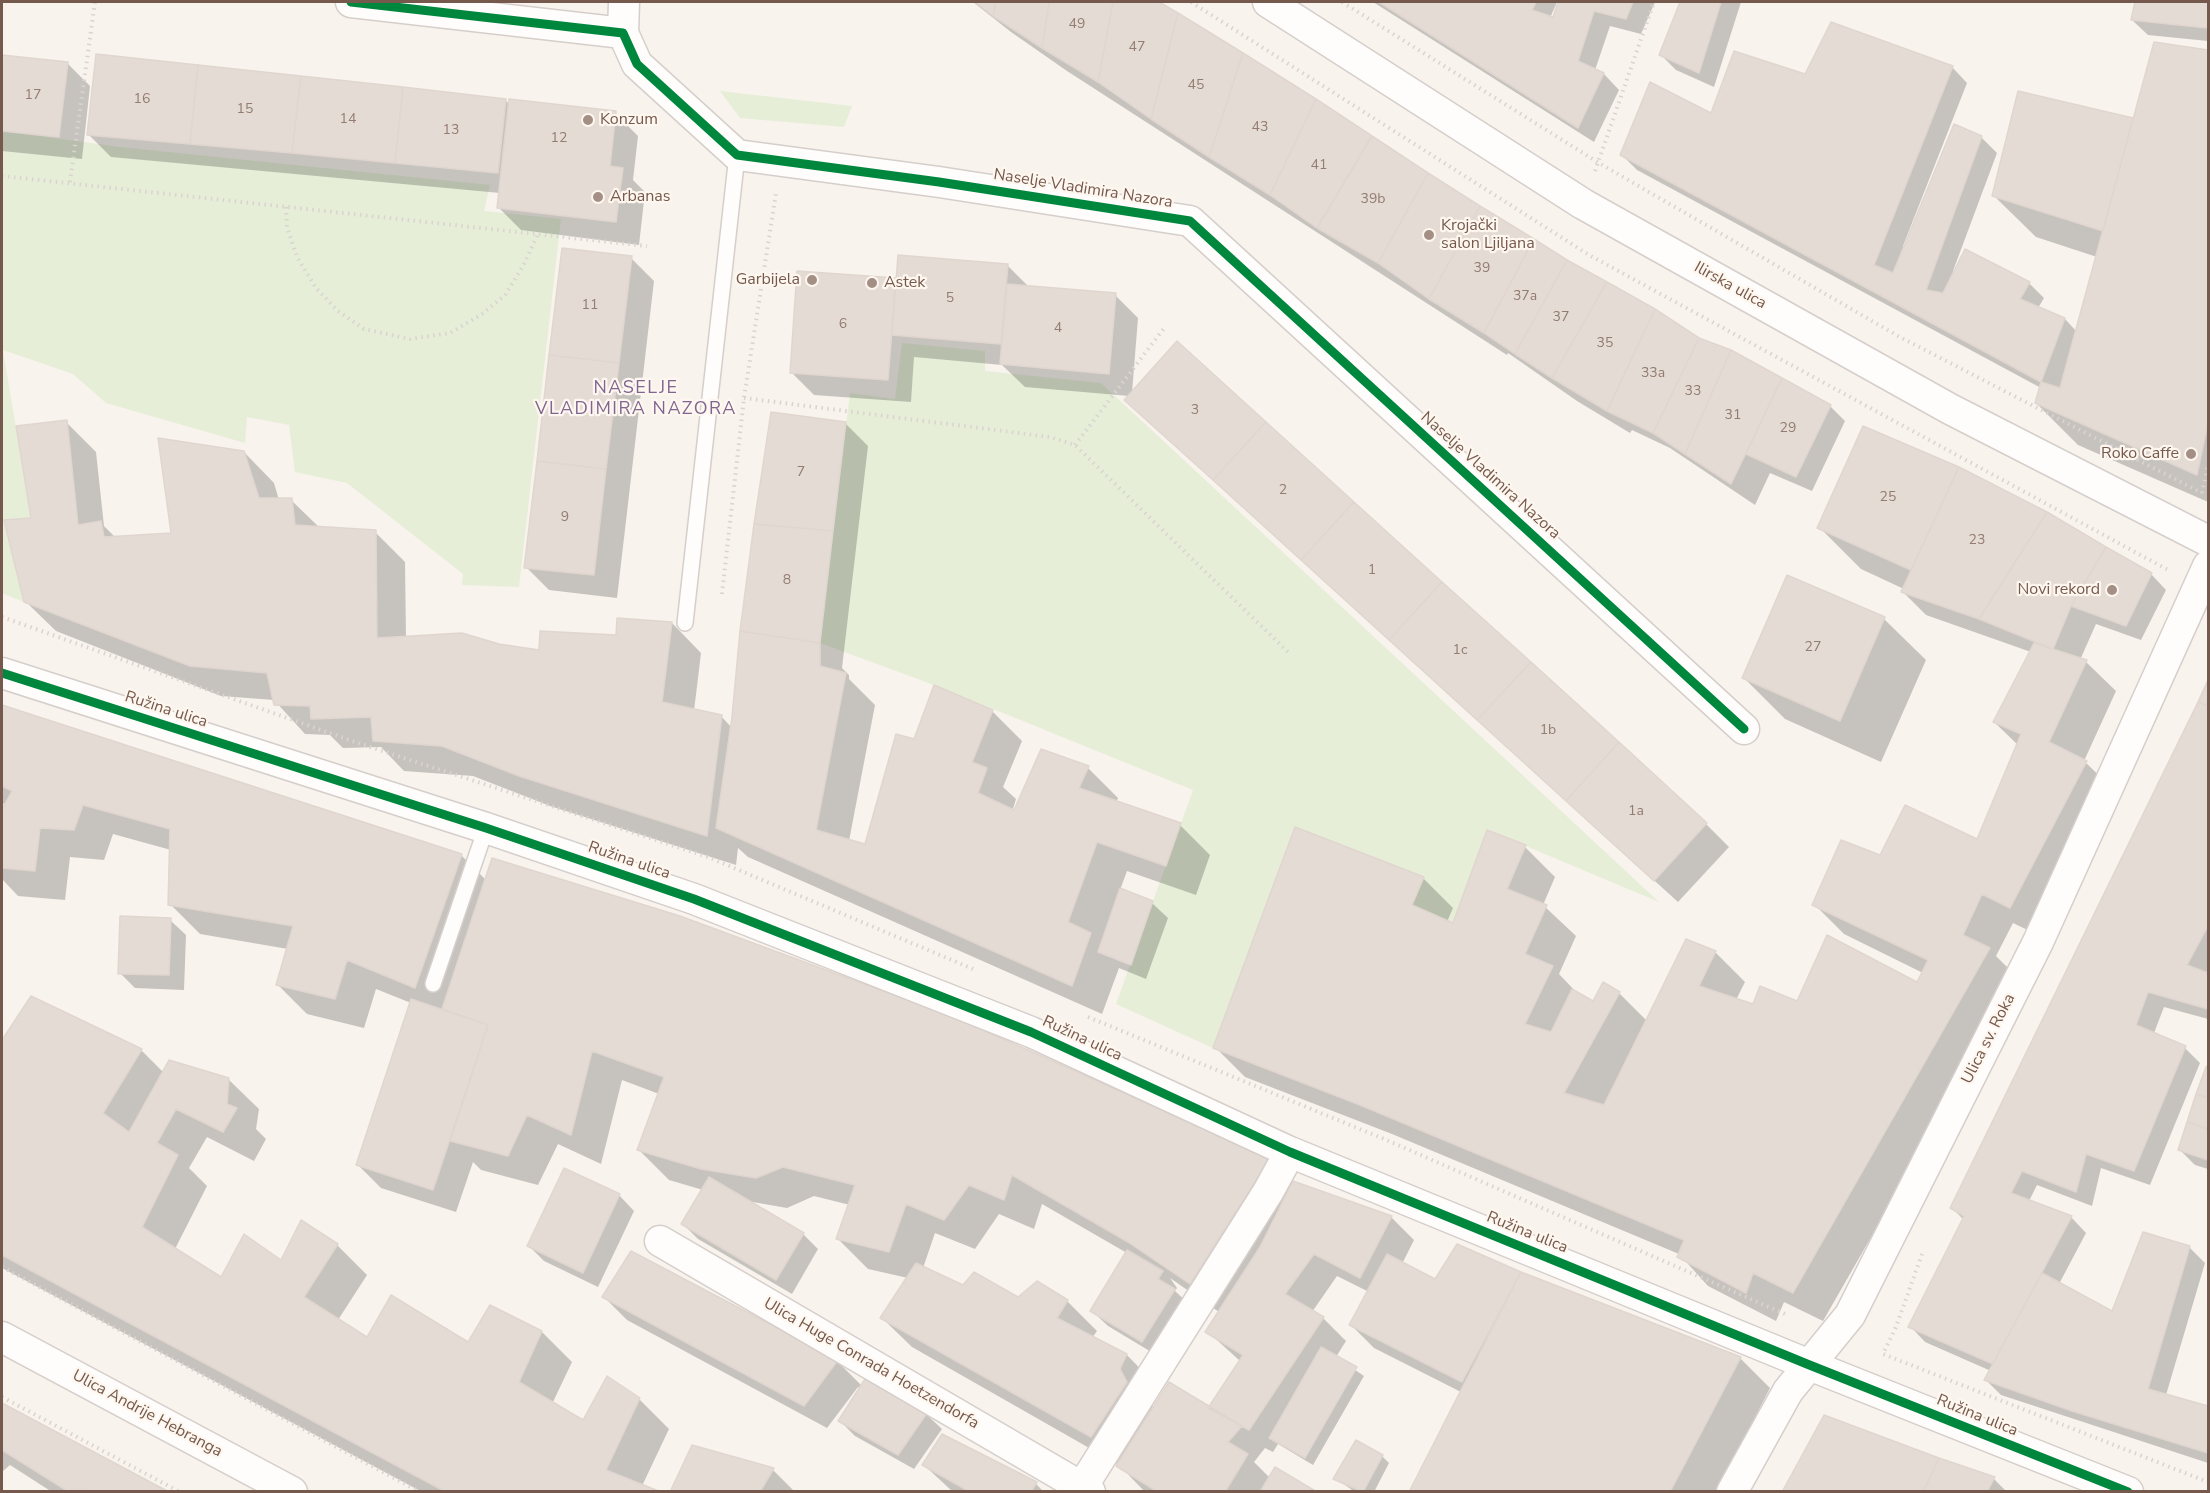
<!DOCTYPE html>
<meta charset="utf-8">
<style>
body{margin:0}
#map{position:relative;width:2210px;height:1493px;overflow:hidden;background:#f8f3ed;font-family:"Nunito Sans",sans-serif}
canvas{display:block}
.frame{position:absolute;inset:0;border:3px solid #76594d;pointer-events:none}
</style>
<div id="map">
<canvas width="2210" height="1493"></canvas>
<div class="frame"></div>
</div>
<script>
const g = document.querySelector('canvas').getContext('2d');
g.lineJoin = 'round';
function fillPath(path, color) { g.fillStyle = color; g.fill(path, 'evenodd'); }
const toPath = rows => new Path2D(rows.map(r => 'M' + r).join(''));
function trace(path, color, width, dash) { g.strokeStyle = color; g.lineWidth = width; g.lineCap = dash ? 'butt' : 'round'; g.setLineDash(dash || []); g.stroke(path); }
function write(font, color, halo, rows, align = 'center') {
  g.font = font + ' "Nunito Sans",sans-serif'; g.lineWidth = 4.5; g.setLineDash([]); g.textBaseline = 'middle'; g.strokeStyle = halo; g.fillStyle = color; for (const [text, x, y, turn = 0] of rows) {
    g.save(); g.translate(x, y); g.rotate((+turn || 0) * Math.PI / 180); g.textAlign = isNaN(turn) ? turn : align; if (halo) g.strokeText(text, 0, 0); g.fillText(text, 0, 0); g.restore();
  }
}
fillPath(toPath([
 [720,91,852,106,844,127,740,118],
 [2,131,120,147,490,185,484,211,561,219,519,587,462,585,463,574,347,483,295,472,289,425,247,417,245,443,106,403,73,374,3,350,31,518,5,520,24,602,2,593],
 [902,343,985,351,985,371,1101,383,1659,902,1488,830,1453,923,1412,905,1424,877,1295,827,1213,1048,1116,1004,1193,790,934,685,820,643,850,393,895,399]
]), '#e6eed8');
fillPath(toPath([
 [973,2,1158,2,1533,241,1698,339,1781,379,1830,406,1845,421,1812,491,1770,473,1755,505,1670,448,1632,430,1630,433,1577,401,1508,353,1507,355,1067,71,1011,32],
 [1373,2,1557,2,1550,18,1554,19,1559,2,1655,2,1641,34,1610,26,1595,70,1604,74,1619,90,1594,142],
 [1681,2,1741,2,1714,87,1676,70,1661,55],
 [2136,2,2208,2,2208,41,2148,35,2132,20],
 [2155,43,2208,51,2208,502,2078,445,2036,403,2041,388,1637,170,1622,155,1805,76,1952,67,1967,83,1903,246,1906,247,1955,126,1982,138,1997,153,1953,271,2029,283,2044,298,2038,308,2065,319,2077,332,2097,257,2036,237,1994,196,2019,92,2134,120],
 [2,56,67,63,90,86,82,159,2,151],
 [505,100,510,105,615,113,638,136,633,180,645,192,639,245,521,230,498,207,500,193,111,157,88,134],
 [631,258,654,281,617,598,549,590,526,567],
 [1007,265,1029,287,1115,295,1138,318,1132,393,1706,824,1729,847,1678,902,1149,422,1126,400,1129,396,1025,387,1002,365,914,357,911,402,814,395,791,372,798,272,898,279],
 [66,422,96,452,104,526,116,538,173,534,244,452,274,483,279,500,291,500,320,528,375,532,405,562,406,638,498,645,540,652,672,623,701,653,694,711,721,716,732,728,845,423,868,446,842,668,849,675,849,679,875,705,849,841,866,846,915,741,992,711,1022,741,1003,787,1016,799,1011,815,1088,768,1118,798,1116,803,1180,825,1210,855,1196,895,1127,871,1120,890,1152,903,1168,918,1146,979,1119,968,1102,1014,748,857,738,848,736,865,550,806,473,776,404,771,381,747,343,748,330,735,305,734,274,700,221,696,56,631,25,601,32,519],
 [1864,428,1958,469,2151,574,2166,590,2141,640,2096,624,2080,660,2086,662,2116,691,2084,761,2116,792,2040,936,2013,923,1996,956,2019,979,1823,1321,1784,1302,1776,1321,1708,1286,1679,1254,1392,1134,1245,1077,1215,1047,1423,878,1453,908,1447,922,1454,925,1525,847,1555,877,1543,905,1576,936,1559,974,1579,995,1594,1003,1619,993,1647,1021,1715,952,1745,982,1736,1000,1754,1006,1797,1003,1917,984,1923,973,1844,934,1814,904,1881,857,1978,841,2018,745,1994,722,2031,652,1926,615,1903,592,1904,589,1861,569,1819,527],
 [1884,619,1926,660,1881,762,1785,719,1743,677],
 [2208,684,2208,969,2206,973,2208,974,2208,1019,2164,1007,2154,1033,2185,1048,2200,1063,2150,1185,2101,1168,2092,1206,2037,1185,2029,1201,2071,1217,2086,1233,2059,1284,2113,1314,2189,1247,2205,1263,2166,1395,2208,1408,2208,1463,2001,1395,1986,1380,1991,1371,1925,1342,1910,1326,1964,1220,1952,1208],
 [2,707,461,855,486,880,1269,1159,1293,1183,1391,1217,1414,1240,1402,1264,1435,1281,1520,1273,1740,1358,1770,1388,1717,1492,1410,1492,1461,1392,1374,1348,1351,1325,1369,1292,1337,1276,1312,1312,1323,1318,1346,1341,1336,1357,1364,1376,1313,1465,1278,1444,1273,1452,1265,1448,1254,1462,1270,1478,1314,1492,1145,1492,1119,1465,912,1347,882,1318,908,1278,868,1269,838,1239,850,1205,814,1196,787,1208,747,1201,803,1234,818,1249,792,1294,698,1239,683,1224,703,1190,669,1180,639,1150,659,1094,622,1080,601,1164,558,1144,538,1185,481,1170,473,1162,456,1212,381,1188,358,1165,411,1003,376,989,364,1028,307,1014,277,984,288,949,200,934,170,904,171,850,113,834,104,860,70,857,65,900,18,896,2,879,2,813,6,805,2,803],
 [1042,1204,1127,1253,1092,1311,1108,1326,1158,1356,1190,1305,1175,1291,1177,1288,1170,1278,1219,1312,1207,1331,1240,1361,1209,1410,1154,1409,1149,1399,1156,1385,1127,1355,1092,1338,1097,1331,1067,1301,1019,1299,964,1287,923,1268,935,1233,975,1249,999,1214,1034,1229],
 [170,920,186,935,184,990,135,988,120,973],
 [32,997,141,1050,164,1073,228,1079,259,1109,256,1129,266,1139,254,1161,207,1137,189,1168,207,1186,175,1249,222,1279,337,1245,367,1275,338,1320,368,1339,468,1344,491,1307,542,1332,572,1362,552,1404,584,1422,639,1399,669,1429,642,1486,657,1492,422,1492,2,1268,2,1043],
 [2208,1062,2208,1169,2195,1165,2180,1150],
 [619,1195,634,1211,598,1287,544,1261,529,1246],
 [604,1297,838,1362,862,1386,926,1414,942,1429,914,1469,855,1436,840,1421,860,1389,858,1387,827,1428,627,1320],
 [2,1405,165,1492,52,1492,10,1465,2,1472],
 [1382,1456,1389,1463,1374,1492,1355,1492,1335,1478],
 [924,1465,1036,1484,1044,1492,953,1492],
 [773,1470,795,1492,671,1492],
 [1994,1479,2007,1492,1784,1492]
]), '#0003');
const building = toPath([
 [975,2,996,2,993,16,975,2],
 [996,2,1049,2,1042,48,993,16,996,2],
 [1049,2,1113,2,1098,82,1042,48,1049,2],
 [1113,2,1159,2,1178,13,1151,119,1098,82,1113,2],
 [1379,2,1536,2,1532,10,1553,17,1558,2,1633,2,1626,19,1594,11,1578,61,1604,73,1578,128,1379,2],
 [1680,2,1721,2,1699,73,1659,55,1680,2],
 [2135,2,2208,2,2208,28,2131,20,2135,2],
 [1178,13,1243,53,1209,157,1151,119,1178,13],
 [1831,22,1953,66,1874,265,1893,273,1954,124,1982,136,1926,290,1943,293,1965,249,2030,282,2020,299,2065,318,2041,382,1620,155,1650,82,1711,113,1734,51,1805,74,1831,22],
 [2154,42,2208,50,2208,423,2197,475,2035,403,2041,382,2060,388,2154,42],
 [1243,53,1316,99,1270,195,1209,157,1243,53],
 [96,54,198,65,190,144,87,135,96,54],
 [2,55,68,62,59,137,2,131,2,55],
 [198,65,301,76,292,153,190,144,198,65],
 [301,76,403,87,395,163,292,153,301,76],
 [403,87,506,99,498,173,395,163,403,87],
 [2018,91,2133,118,2103,231,1992,196,2018,91],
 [509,99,616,111,610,166,623,168,616,222,497,208,509,99],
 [1316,99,1372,136,1317,228,1270,195,1316,99],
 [1372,136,1428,173,1378,263,1317,228,1372,136],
 [1428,173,1480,206,1429,299,1378,263,1428,173],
 [1480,206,1534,239,1484,333,1429,299,1480,206],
 [1534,239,1567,260,1515,354,1484,333,1534,239],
 [562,248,632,256,619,363,549,355,562,248],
 [898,255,1008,264,1001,344,892,335,898,255],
 [1567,260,1607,282,1552,378,1515,354,1567,260],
 [797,271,896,278,888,380,790,373,797,271],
 [1607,282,1655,309,1607,411,1552,378,1607,282],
 [1007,284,1116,293,1109,374,1000,364,1007,284],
 [1655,309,1699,338,1653,433,1607,411,1655,309],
 [1699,338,1731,350,1685,454,1653,433,1699,338],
 [1177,341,1266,422,1213,480,1124,400,1177,341],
 [1731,350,1782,378,1731,484,1685,454,1731,350],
 [549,355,619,363,606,469,537,461,549,355],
 [1782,378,1831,405,1796,477,1746,454,1782,378],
 [771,412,846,422,833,531,754,524,771,412],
 [67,420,78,525,101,521,104,537,171,533,158,438,244,451,259,498,292,498,295,525,376,530,377,638,462,633,499,644,539,650,540,631,616,635,617,618,672,622,662,702,722,715,707,836,519,776,442,746,373,741,371,717,311,719,310,706,274,705,267,673,190,666,24,602,4,520,31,518,16,426,67,420],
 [1266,422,1354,502,1301,560,1213,480,1266,422],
 [1863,426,1959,467,1911,570,1817,528,1863,426],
 [537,461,606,469,594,575,524,568,537,461],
 [1959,467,2047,512,1979,619,1901,592,1959,467],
 [1354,502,1442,582,1389,640,1301,560,1354,502],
 [2047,512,2106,547,2071,606,2053,649,1979,619,2047,512],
 [754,524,833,531,820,643,740,631,754,524],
 [2106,547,2152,573,2126,626,2071,606,2106,547],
 [1787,575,1885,617,1840,721,1742,678,1787,575],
 [1442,582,1531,662,1477,720,1389,640,1442,582],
 [740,631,820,643,820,666,846,673,816,830,865,844,896,734,914,739,934,685,993,710,972,762,987,768,978,793,1014,810,1041,749,1089,766,1079,788,1181,823,1166,866,1097,842,1068,922,1091,933,1072,986,716,828,732,717,740,631],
 [2034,643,2087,660,2049,742,2087,761,2010,908,1982,894,1963,935,1990,948,1793,1293,1753,1273,1746,1293,1677,1257,1684,1240,1360,1105,1213,1048,1295,827,1424,877,1412,905,1453,923,1487,830,1526,845,1507,889,1547,905,1525,954,1553,966,1525,1024,1551,1032,1572,989,1593,1001,1603,982,1620,992,1564,1093,1604,1105,1686,939,1716,951,1699,986,1753,1004,1760,986,1797,1001,1827,935,1917,982,1928,960,1812,905,1841,840,1880,855,1905,805,1977,839,2021,734,1993,722,2034,643],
 [1531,662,1619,742,1566,801,1477,720,1531,662],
 [2208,680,2208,706,2198,702,2208,680],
 [2198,702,2208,706,2208,926,2187,965,2208,973,2208,1009,2148,992,2136,1025,2186,1046,2134,1171,2086,1154,2076,1192,2022,1171,2011,1193,2072,1216,1993,1364,1908,1327,1964,1216,1950,1208,2198,702],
 [2,705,462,854,415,988,347,960,335,999,276,985,293,926,168,905,170,829,83,805,74,830,40,828,35,871,2,868,2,809,12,791,2,786,2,705],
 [1619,742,1707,823,1654,881,1566,801,1619,742],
 [492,858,680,916,956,1018,1270,1158,1190,1284,1128,1242,1012,1175,1004,1200,969,1185,944,1220,906,1204,889,1252,836,1239,855,1185,783,1167,756,1178,701,1169,637,1150,664,1077,592,1051,571,1135,527,1115,508,1156,450,1141,488,1025,442,1009,492,858],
 [1120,888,1153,901,1131,965,1098,952,1120,888],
 [120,916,171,918,169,975,118,974,120,916],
 [31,996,142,1049,103,1113,129,1132,169,1060,229,1078,227,1104,237,1108,223,1132,176,1109,157,1143,178,1155,142,1227,221,1277,244,1234,281,1260,301,1220,338,1244,304,1297,367,1337,391,1295,468,1342,490,1305,542,1331,519,1382,583,1420,607,1376,640,1398,606,1470,661,1492,446,1492,2,1255,2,1040,31,996],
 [411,999,488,1025,433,1190,356,1165,411,999],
 [2206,1067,2208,1067,2208,1098,2196,1094,2206,1067],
 [2196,1094,2208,1098,2208,1129,2187,1122,2196,1094],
 [2187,1122,2208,1129,2208,1160,2178,1150,2187,1122],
 [564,1168,620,1194,583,1273,527,1246,564,1168],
 [709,1177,804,1233,776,1280,681,1224,709,1177],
 [1293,1181,1392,1216,1360,1278,1314,1254,1285,1294,1324,1317,1249,1430,1208,1408,1243,1355,1205,1332,1260,1247,1293,1181],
 [2143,1232,2190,1246,2148,1389,2208,1406,2208,1453,2072,1411,1984,1380,2042,1273,2112,1311,2143,1232],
 [1457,1244,1521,1272,1462,1382,1349,1325,1387,1254,1435,1279,1457,1244],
 [1127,1250,1163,1271,1158,1279,1175,1289,1142,1342,1090,1311,1127,1250],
 [631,1251,838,1360,804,1406,602,1297,631,1251],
 [916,1263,963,1285,974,1272,1018,1297,1037,1281,1068,1300,1057,1318,1127,1354,1120,1369,1127,1382,1091,1437,880,1318,916,1263],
 [1521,1272,1741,1357,1670,1492,1409,1492,1521,1272],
 [1321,1347,1357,1367,1305,1458,1269,1438,1321,1347],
 [865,1379,927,1413,898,1455,838,1421,865,1379],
 [1169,1382,1242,1426,1228,1442,1248,1454,1225,1492,1158,1492,1116,1466,1169,1382],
 [2,1403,169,1492,66,1490,2,1450,2,1403],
 [1824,1415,1939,1458,1923,1492,1782,1492,1824,1415],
 [942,1434,1037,1482,1031,1492,964,1492,965,1489,922,1465,942,1434],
 [1356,1440,1383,1455,1363,1492,1333,1479,1356,1440],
 [692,1445,774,1468,760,1492,670,1492,692,1445],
 [1939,1458,1995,1477,1987,1492,1923,1492,1939,1458],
 [1275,1467,1317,1492,1260,1492,1275,1467]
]);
fillPath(building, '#e4dbd4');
trace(building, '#e0d6cf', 1.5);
const lane = toPath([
 [685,623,737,155],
 [433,984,486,828]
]);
const street = toPath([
 [351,2,623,33,637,64,737,155,939,182,1190,221,1744,729],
 [1268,2,1583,204,1950,409,2208,541],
 [623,33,624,2],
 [2,673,486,828,694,899,1031,1032,1290,1152,1807,1364,2128,1492],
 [660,1241,1090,1492],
 [2,1337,292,1492],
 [1082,1487,1268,1192,1290,1152],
 [1732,1492,1788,1391,1850,1315,2038,942,2208,566]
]);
trace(lane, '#d6ceca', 18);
trace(street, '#d6ceca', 33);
trace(toPath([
 [1191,2,1589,255,2170,571],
 [1342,2,1599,163,1898,336,2202,493],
 [1595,171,1654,2],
 [2,176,647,246],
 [70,182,95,2],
 [286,207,287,227,297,257,316,288,338,311,364,329,410,339,450,333,482,314,505,295,523,266,538,234],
 [744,398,1050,437,1075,445,1288,652],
 [1075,445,1165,327],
 [2202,493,2208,465],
 [722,594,744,398,776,193],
 [2,617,361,744,708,857,973,969],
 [1088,1017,1384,1139,1785,1314],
 [1922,1254,1896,1327,1883,1354,2208,1482],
 [2,1267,420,1492],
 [2,1397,180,1492]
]), '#dad3d0', 4, [1.5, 4.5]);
trace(lane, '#fefdfc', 15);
trace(street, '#fefdfc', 30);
trace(toPath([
 [351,2,623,33,637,64,737,155,939,182,1190,221,1744,729],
 [2,673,486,828,694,899,1031,1032,1290,1152,1807,1364,2128,1492]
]), '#00873e', 9);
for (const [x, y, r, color] of [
 [588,120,6,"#a48f85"],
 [598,197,6,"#a48f85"],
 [1429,235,6,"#a48f85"],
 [812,280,6,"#a48f85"],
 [872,283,6,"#a48f85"],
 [2191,454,6,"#a48f85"],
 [2112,590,6,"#a48f85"]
]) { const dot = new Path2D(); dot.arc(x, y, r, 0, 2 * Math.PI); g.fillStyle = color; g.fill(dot); trace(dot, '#fef7ef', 2); }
write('14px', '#937c71', null, [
 ["49",1077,25],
 ["47",1137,48],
 ["45",1196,86],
 ["17",33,96],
 ["16",142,100],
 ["15",245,110],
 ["14",348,120],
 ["43",1260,128],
 ["13",451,131],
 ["12",559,139],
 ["41",1319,166],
 ["39b",1373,200],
 ["39",1482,269],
 ["37a",1525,297],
 ["5",950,299],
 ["11",590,306],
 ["37",1561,318],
 ["6",843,325],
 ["4",1058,329],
 ["35",1605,344],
 ["33a",1653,374],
 ["33",1693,392],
 ["3",1195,411],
 ["31",1733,416],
 ["29",1788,429],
 ["7",801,473],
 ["2",1283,491],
 ["25",1888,498],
 ["9",565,518],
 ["23",1977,541],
 ["1",1372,571],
 ["8",787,581],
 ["27",1813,648],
 ["1c",1460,651],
 ["1b",1548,731],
 ["1a",1636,812]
]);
write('16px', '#76594d', '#fef7ef', [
 ["Konzum",600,120],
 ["Arbanas",610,197],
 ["Krojački",1441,226],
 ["salon Ljiljana",1441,244],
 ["Garbijela",800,280,"right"],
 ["Astek",884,283],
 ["Roko Caffe",2179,454,"right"],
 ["Novi rekord",2100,590,"right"]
], 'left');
write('16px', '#76594d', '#fef7ef', [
 ["Naselje Vladimira Nazora",1083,189,9],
 ["Ilirska ulica",1730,286,29],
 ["Naselje Vladimira Nazora",1490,476,42],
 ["Ružina ulica",166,710,18],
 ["Ružina ulica",629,861,19],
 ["Ružina ulica",1082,1039,25],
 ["Ulica sv. Roka",1989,1039,-63],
 ["Ružina ulica",1527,1233,22],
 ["Ulica Huge Conrada Hoetzendorfa",871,1364,30],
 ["Ulica Andrije Hebranga",147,1414,28],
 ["Ružina ulica",1977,1416,22]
]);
g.letterSpacing = '1.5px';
write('18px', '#806591', '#fef7ef', [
 ["NASELJE",636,389],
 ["VLADIMIRA NAZORA",636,410]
]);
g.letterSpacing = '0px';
</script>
